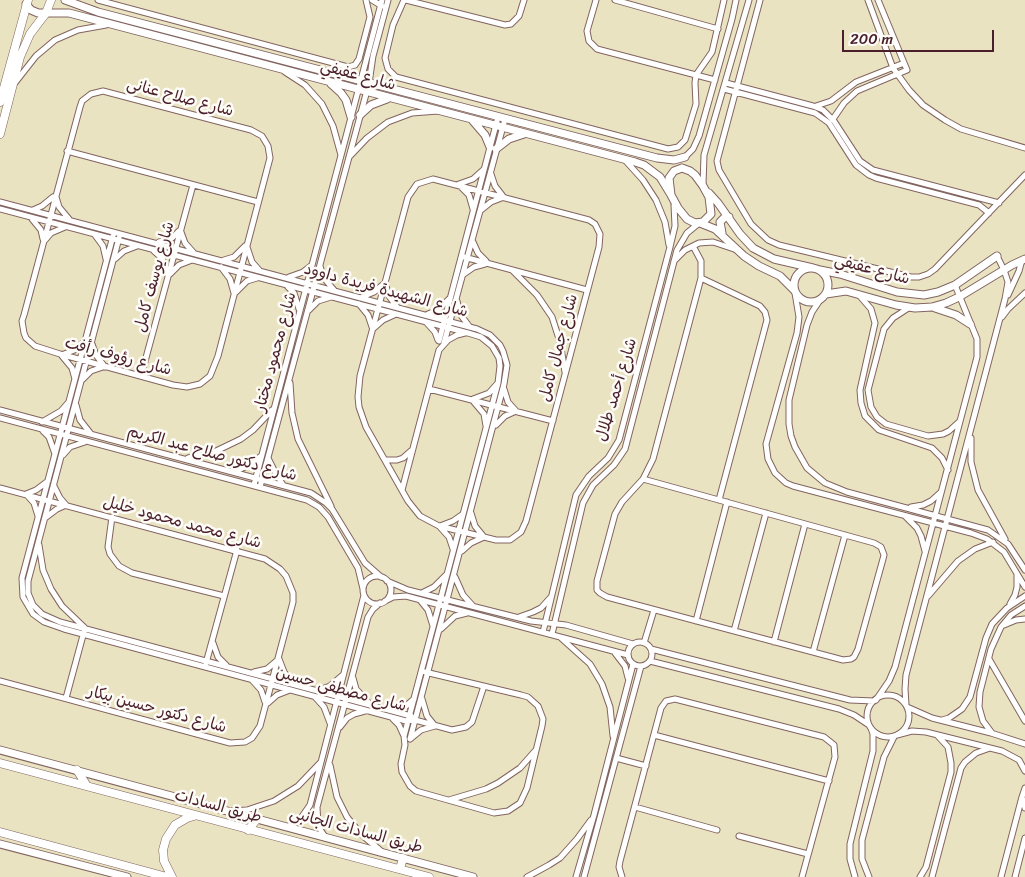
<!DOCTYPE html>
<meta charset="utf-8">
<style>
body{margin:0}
#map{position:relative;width:1025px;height:877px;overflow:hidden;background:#eae3c1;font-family:Sriracha,sans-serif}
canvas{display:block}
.scale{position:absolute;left:842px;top:30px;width:152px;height:22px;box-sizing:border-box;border:2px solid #4a1f2b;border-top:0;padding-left:6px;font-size:15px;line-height:18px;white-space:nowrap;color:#4a1f2b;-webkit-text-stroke:4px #fdfcf7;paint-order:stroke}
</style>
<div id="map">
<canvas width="1025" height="877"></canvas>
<div class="scale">200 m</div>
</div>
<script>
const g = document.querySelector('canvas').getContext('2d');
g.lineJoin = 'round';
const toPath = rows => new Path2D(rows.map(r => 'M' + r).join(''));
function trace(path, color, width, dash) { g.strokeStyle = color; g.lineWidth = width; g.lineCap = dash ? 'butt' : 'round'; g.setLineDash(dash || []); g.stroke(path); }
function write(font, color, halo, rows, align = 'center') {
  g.font = font + ' Sriracha,"Playpen Sans Arabic",sans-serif'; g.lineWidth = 5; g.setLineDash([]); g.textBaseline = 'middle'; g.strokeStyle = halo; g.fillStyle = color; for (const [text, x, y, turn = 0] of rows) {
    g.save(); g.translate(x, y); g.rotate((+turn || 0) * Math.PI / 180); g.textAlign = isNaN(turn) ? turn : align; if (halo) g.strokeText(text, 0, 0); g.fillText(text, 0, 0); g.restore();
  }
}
const minor = toPath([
 [98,0,348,67,355,65,359,59,370,17,366,0],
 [372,0,382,6],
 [404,0,393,25,385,58,388,69,396,77,668,149,678,147,685,140,696,104,695,83,696,75,712,52,724,0],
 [406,0,505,25,511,24,519,16,524,0],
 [596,0,587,31,589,41,597,49,715,80],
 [615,0,718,29],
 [760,0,717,161,719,170,751,224,768,240,779,245,911,277,919,277,928,274,935,269,1025,175],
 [868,0,893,68,909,90,923,105,945,120,961,129,1025,148],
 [285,72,305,85,322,104,333,126,341,155],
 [726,83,813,106,823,110,834,121,860,161,873,170,999,203],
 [14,84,36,56,55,40,78,30,106,25],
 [724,89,815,113,829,123,856,165,869,175,876,178,979,205,989,213],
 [103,91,251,130,262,136,268,146,270,158,218,356,210,376,200,384,187,387,173,385,60,354,35,346,26,338,24,333,22,321,24,315,80,107,82,101,91,94,103,91],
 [816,106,831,101,856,82,904,63],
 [833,119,844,103,857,91,907,70,878,0],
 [67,151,258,202],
 [349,157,367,138,388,122,412,113,438,111],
 [685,157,693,149,699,136,732,19,736,0],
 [624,159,643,180,656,200,665,222,669,245],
 [491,174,495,186,502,195],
 [433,179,589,220,595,224,600,234,599,247,526,521,521,532,510,540,496,540,439,526,420,516,408,501,366,427,359,407,358,397,360,376,408,197,417,184,433,179],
 [459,184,473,179,483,170],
 [703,185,704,155,749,0],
 [460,186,469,195,473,209],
 [56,197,59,207,69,219],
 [0,202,477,329,490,335,500,345,503,351,507,365,504,384,410,739],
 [0,209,468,333,481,337,492,346,499,358,500,366,498,383,404,736],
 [33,210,42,206,53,197],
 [481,210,491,202,504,197],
 [32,219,41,230,43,239],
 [181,232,185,243,193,252],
 [95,235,103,246,106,259],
 [113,236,22,578,23,597,33,614,44,622,64,629,406,721,415,720,452,730,466,727,472,722,484,686],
 [119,238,28,581,28,593,33,605,42,614,60,622,411,716],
 [45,240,51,233,65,227],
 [159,242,172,238,179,231],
 [473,242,478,253,486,261],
 [247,247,252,262,259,270],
 [154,251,162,258,168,273],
 [464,257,587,290],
 [115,259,124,251,137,246],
 [224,260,234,257,245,246],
 [674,261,685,250,699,243,713,242,734,249],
 [320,266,323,277,334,290],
 [221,267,230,279,234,293],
 [512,270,537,295,552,317,560,342,565,372],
 [170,274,179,265,192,260],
 [464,274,474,267,485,264],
 [289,277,303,272,312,265],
 [701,278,760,306,765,312,767,320,719,500],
 [287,286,294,293,299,309],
 [236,292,247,281,257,278],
 [795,293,799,317,797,333,766,444,768,459,775,473,786,483,793,486,971,533,987,539,1004,552,1025,587],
 [859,295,871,309,875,323,860,390,861,403,865,416,879,430,932,448,942,458,948,470],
 [1008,295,1019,271,1022,260],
 [362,297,374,292,385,283,389,296,397,307],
 [820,300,812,312,807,325,789,400,789,424,791,436,795,447,807,468,825,483,847,492,988,530,1008,544,1025,570],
 [457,301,460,314,469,326],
 [359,304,368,315,372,327],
 [910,307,893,318,884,329,868,390,871,407,877,417,886,424,928,436,943,434,949,431,960,421],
 [309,310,318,301,331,297],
 [428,314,438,310,449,299],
 [1002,317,1008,309,1025,293],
 [426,322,435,332,438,340],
 [374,328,383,320,396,314],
 [439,341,498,117],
 [444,343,505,119],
 [92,344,96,355,105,367],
 [64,354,77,349,84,342],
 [62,356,72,368,75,379],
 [141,376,193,185],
 [83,379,91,371,103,367],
 [290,383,292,413,298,439,331,506],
 [429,389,553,421],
 [473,399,489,393,497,384],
 [473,401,484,414,486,426],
 [76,405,80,420,91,434],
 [0,410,311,493,326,503,332,509,365,563,381,577],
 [0,418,307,500,319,507,328,517,358,568,363,589],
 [42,422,61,411,68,403],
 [496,425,505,416,516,411,508,402,504,389],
 [43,431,49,437,55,454],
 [971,438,971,462,978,490,1005,539],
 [63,455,70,447,85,442],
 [188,458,214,452,241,439,253,430,272,410],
 [268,458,275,472,283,485],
 [385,460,397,460,403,458,411,451],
 [234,472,249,465,261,456],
 [643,479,622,502,615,514,597,581,597,590,600,593,607,597,843,660,851,659,854,657,858,649,883,559,884,555,881,547,874,543,643,479,653,459,701,278,701,261,693,246],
 [254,485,382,0],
 [260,487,369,83,373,56,388,0],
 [0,488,265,559,280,569,286,576,293,593,293,602,260,726,252,738,245,742,230,743,0,681],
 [402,490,439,350,448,340,457,335,465,333],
 [911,507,923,505,931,501,941,492],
 [38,516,34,503,26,494,36,490,48,481],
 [905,516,917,528,921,536,925,551],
 [112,517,108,547,110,554,119,566,132,573,224,596],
 [45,518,57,509,66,505,60,498,54,486],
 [440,526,453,521,463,514],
 [440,527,449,537,453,549],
 [39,545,43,570,51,589,62,606,85,628,66,698],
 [462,551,471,543,484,537,475,526,471,513],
 '363 590a14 14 0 1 1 28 0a14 14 0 1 1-28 0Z',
 [455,577,463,595,473,606],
 [387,581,408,590,531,621,566,625,633,644],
 [422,593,434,587,446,575],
 [928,596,958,561,975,549,993,542],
 [420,600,428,610,433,626],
 [385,601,393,597,406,596,628,655],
 [1010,604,1015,595,1017,587,1017,575],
 [519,617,533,612,541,608,551,597],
 [696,621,727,502],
 [1004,625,1016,620,1025,619],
 [441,629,455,616,467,613],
 [734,631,766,513],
 [543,632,576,495,589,476,608,458,619,440,670,247,675,226,674,205],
 [552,634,583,503,593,485,614,465,625,449,677,250,687,233,698,224],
 [561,638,590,664,602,684,610,707,613,736],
 [774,642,805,524],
 '628 654a12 12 0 1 1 24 0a12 12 0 1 1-24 0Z',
 [213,643,218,657,226,665],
 [644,643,654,610],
 [651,649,850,700,874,701],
 [813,652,845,535],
 [615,653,625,666,628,678],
 [989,659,1025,721],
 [650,661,839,709,854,715,869,725],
 [206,663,237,550],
 [254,672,267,669,279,659,284,672,292,683],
 [353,678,356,689,368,702],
 [252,680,261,690,265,702],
 [319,690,330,686,343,675],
 '867 716a21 21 0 1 1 42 0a21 21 0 1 1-42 0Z',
 [315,697,324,707,330,723],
 [876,700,889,681,895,667,977,357,977,339,955,285],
 [268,703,277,695,290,690],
 [906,705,905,689,906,675,1005,299,1008,282,1004,270,997,256],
 [907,707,932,718,991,733,1025,744],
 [393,710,406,706,414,699],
 [393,719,399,725,404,736,405,745,401,764,402,772,410,786,416,791,494,813,508,811,520,803,527,788,542,726,543,719,538,706,528,697,521,695,425,672],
 [942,720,949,718,962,709,970,697,986,638,992,624,1007,608,1025,596],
 [340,727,347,718,354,714,365,711],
 [992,733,983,721,979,707,980,692,991,649,1001,627,1011,615,1025,606],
 [654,735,829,781],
 [897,735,912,731,926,732,1002,751,1019,760,1025,771],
 [410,739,421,730,435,726,427,716,422,699],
 [616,758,646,766],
 [330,765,337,797,347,817,362,835,381,851],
 [1025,788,1022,797,1025,808],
 [449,800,486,789,498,783,520,768,535,751],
 [635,807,717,830],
 [231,811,247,810,274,801,298,786,321,762],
 [287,827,299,821,310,805,364,595],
 [739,836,808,854],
 [325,837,318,826,317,807,368,617,373,609,380,603],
 [527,877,549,865,560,858,577,839,591,820],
 [576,877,594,815,633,664],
 [584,877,641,666],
 [622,877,619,867,620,861,661,708,666,701,675,699,824,737,834,745,835,757,802,877],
 [855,877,850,859,850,844,873,751,873,734,871,728],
 [869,877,862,859,862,840,884,757,894,737],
 [920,877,926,867,951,772,951,763,948,747,937,735],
 [932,877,961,768,965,762,976,753,990,748],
 [1001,877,1022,797],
 [1015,877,1025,838]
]);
const tertiary = toPath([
 [65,0,98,12,657,158,674,160,685,157],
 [26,4,31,10,38,13,69,13,635,162,644,165,660,177,671,195],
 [331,84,341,93,346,100,351,117],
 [360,115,371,105,387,99],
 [473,121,485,135,490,147],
 [496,149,509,139,524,134],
 [682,168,690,171,695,175,703,186,709,197,711,214,703,222,695,223,687,219,678,208,671,195,669,178,674,171,682,168],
 [709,193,718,203,740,234,753,248,774,259,813,268],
 [700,223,715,229,744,256,759,266,780,276,795,291],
 [722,233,720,222,725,217,729,217],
 '794 285a17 17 0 1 1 34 0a17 17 0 1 1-34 0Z',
 [820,270,840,274,897,292,924,295,938,292,955,285,997,256],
 [826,294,846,291,896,305,915,308,932,307,946,303,959,297,1012,265,1025,259],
 [935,308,956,315,970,324],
 [0,750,473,877],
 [0,844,127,877]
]);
const secondary = toPath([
 [0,102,28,0],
 [0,134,20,57,30,34,46,13,51,0],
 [0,763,429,877],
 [77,770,87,786],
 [248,830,257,819],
 [0,832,167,877],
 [400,869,403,858],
 [172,877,164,861,163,850,166,839,175,825,187,818,194,816]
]);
trace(minor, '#826460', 7);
trace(tertiary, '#826460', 9);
trace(secondary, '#826460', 9);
trace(minor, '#fff', 5);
trace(tertiary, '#fff', 7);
trace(secondary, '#fff', 8);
write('16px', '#4a1f2b', '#fdfcf7', [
 ["شارع عفيفي",358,76,15],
 ["شارع صلاح عنانى",180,98,15],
 ["شارع عفيفي",872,270,15],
 ["شارع يوسف كامل",155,277,-75],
 ["شارع الشهيدة فريدة داوود",386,291,15],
 ["شارع جمال كامل",559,348,-75],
 ["شارع محمود مختار",276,352,-75],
 ["شارع رؤوف رأفت",118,357,15],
 ["شارع أحمد طلال",617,390,-73],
 ["شارع دكتور صلاح عبد الكريم",212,454,15],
 ["شارع محمد محمود خليل",182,523,15],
 ["شارع مصطفى حسين",341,690,15],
 ["شارع دكتور حسين بيكار",157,710,15],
 ["طريق السادات",218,807,15],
 ["طريق السادات الجانبى",356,831,15]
]);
</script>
